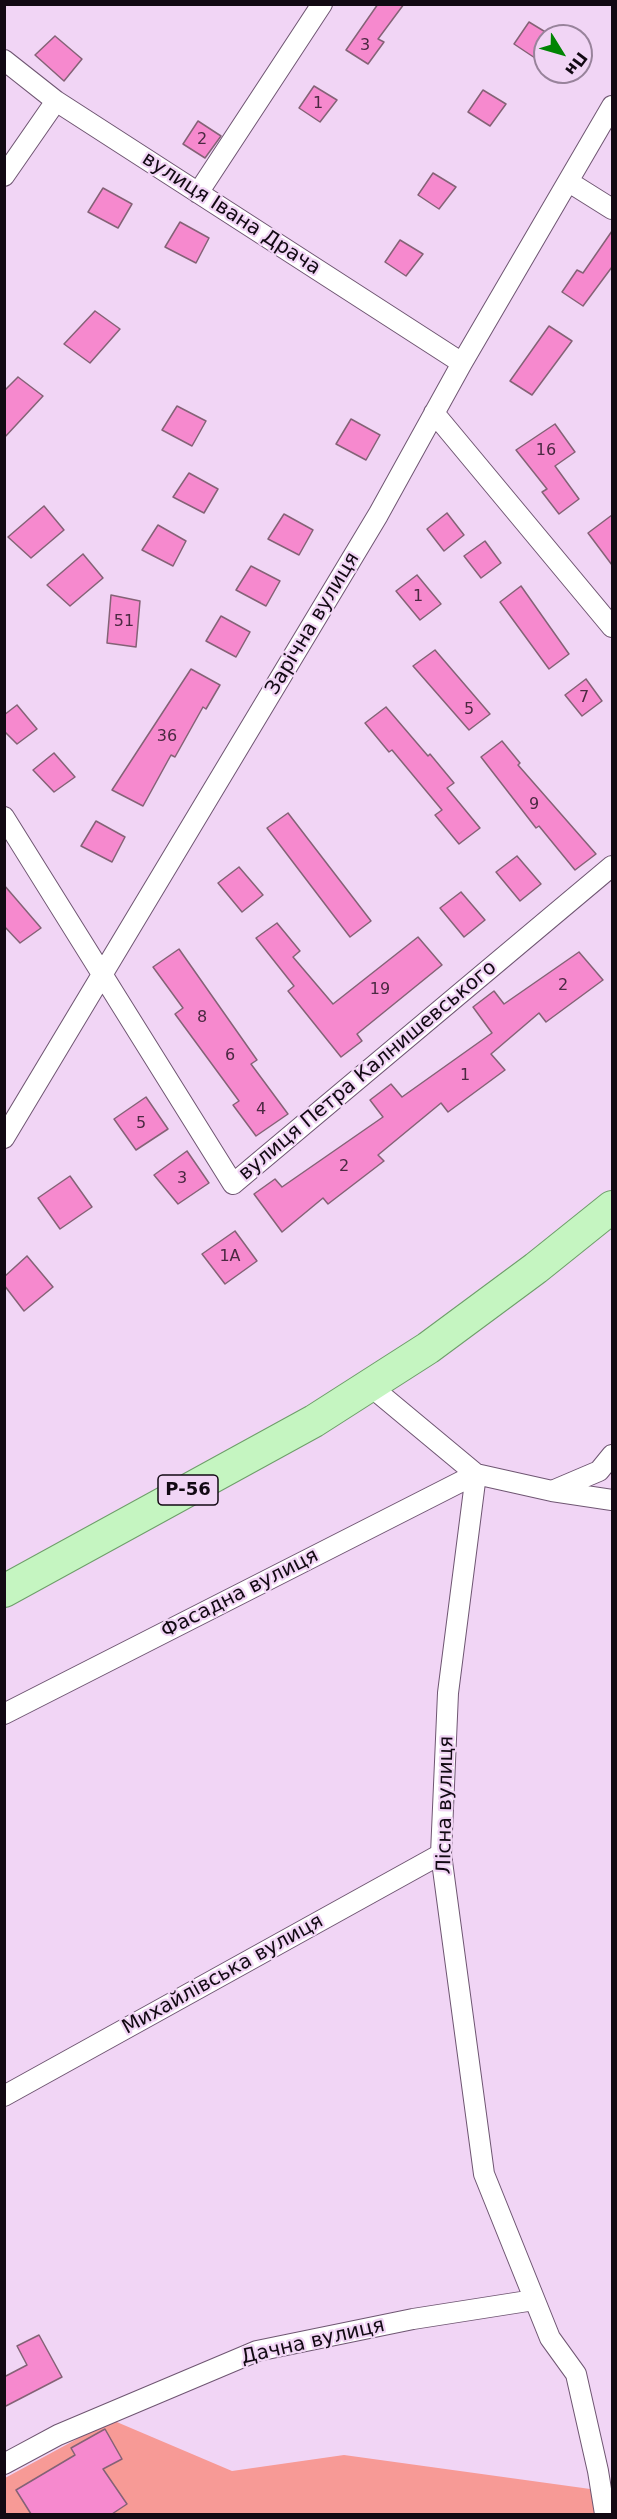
<!DOCTYPE html>
<meta charset="utf-8">
<style>
body{margin:0}
#map{position:relative;width:617px;height:2519px;overflow:hidden;background:#f1d5f5;font-family:"DejaVu Sans",sans-serif}
canvas{display:block}
.frame{position:absolute;inset:0;border:6px solid #120913;pointer-events:none}
.north{position:absolute;left:533px;top:24px;width:60px;height:60px;box-sizing:border-box;background:#f1d5f5;border:2px solid #98839b;border-radius:50%;rotate:127deg;font-size:16px;font-weight:700;line-height:24px;text-align:center;color:#120913}
.north::after{content:'';display:block;margin:auto;width:21px;height:27px;background:#018404;clip-path:polygon(50% 0,100% 100%,50% 72%,0 100%)}
</style>
<div id="map">
<canvas width="617" height="2519"></canvas>
<div class="frame"></div>
<div class="north">Пн</div>
</div>
<script>
const g = document.querySelector('canvas').getContext('2d');
g.lineJoin = 'round';
function fillPath(path, color) { g.fillStyle = color; g.fill(path, 'evenodd'); }
const toPath = rows => new Path2D(rows.map(r => 'M' + r).join(''));
function trace(path, color, width, dash) { g.strokeStyle = color; g.lineWidth = width; g.lineCap = dash ? 'butt' : 'round'; g.setLineDash(dash || []); g.stroke(path); }
function write(font, color, halo, rows, align = 'center') {
  g.font = font + ' "DejaVu Sans",sans-serif'; g.lineWidth = 4.5; g.setLineDash([]); g.textBaseline = 'middle'; g.strokeStyle = halo; g.fillStyle = color; for (const [text, x, y, turn = 0] of rows) {
    g.save(); g.translate(x, y); g.rotate((+turn || 0) * Math.PI / 180); g.textAlign = isNaN(turn) ? turn : align; if (halo) g.strokeText(text, 0, 0); g.fillText(text, 0, 0); g.restore();
  }
}
fillPath(toPath([
 [112,2420,232,2471,344,2455,612,2492,612,2514,5,2514,5,2478]
]), '#f79a96');
const building = toPath([
 [378,4,404,4,378,39,384,42,368,64,346,50,378,4],
 [529,22,552,36,545,36,545,45,535,58,514,44,529,22],
 [55,36,82,59,64,81,35,55,55,36],
 [314,86,337,100,320,122,299,108,314,86],
 [483,90,506,104,490,126,468,112,483,90],
 [198,121,221,136,205,158,183,144,198,121],
 [433,173,456,187,439,209,418,195,433,173],
 [103,188,132,204,118,228,88,212,103,188],
 [180,222,209,238,196,263,165,247,180,222],
 [612,231,612,267,583,306,562,292,577,270,583,273,612,231],
 [400,240,423,254,406,276,385,262,400,240],
 [95,311,120,329,90,363,64,344,95,311],
 [549,326,572,341,532,395,510,381,549,326],
 [18,377,43,396,4,438,4,391,18,377],
 [177,406,206,421,192,446,162,430,177,406],
 [351,419,380,435,366,460,336,444,351,419],
 [555,424,575,452,555,466,579,499,559,514,542,492,547,489,516,450,555,424],
 [189,473,218,489,204,513,173,497,189,473],
 [44,506,64,530,31,558,8,537,44,506],
 [447,513,464,535,444,551,427,529,447,513],
 [284,514,313,530,299,555,268,539,284,514],
 [612,515,612,565,588,533,612,515],
 [158,525,186,541,173,566,142,550,158,525],
 [485,541,501,563,481,578,464,556,485,541],
 [83,554,103,578,70,606,47,585,83,554],
 [251,566,280,581,266,606,236,590,251,566],
 [417,575,441,604,420,620,396,591,417,575],
 [521,586,569,654,549,669,500,602,521,586],
 [111,595,140,601,136,647,107,643,111,595],
 [221,616,250,632,236,657,206,641,221,616],
 [435,650,490,714,469,730,413,666,435,650],
 [191,669,220,685,206,709,203,707,175,757,171,755,143,806,112,790,191,669],
 [586,679,602,701,582,716,565,695,586,679],
 [17,705,37,729,17,744,4,731,4,715,17,705],
 [386,707,428,756,430,754,454,783,447,788,480,828,459,844,435,815,442,810,392,750,389,752,365,723,386,707],
 [502,741,520,763,518,765,596,854,575,870,539,826,536,828,481,757,502,741],
 [54,753,75,777,54,792,33,770,54,753],
 [288,813,371,921,350,937,267,828,288,813],
 [96,821,125,837,112,862,81,846,96,821],
 [517,856,541,884,520,901,496,872,517,856],
 [239,867,263,895,242,912,218,883,239,867],
 [4,885,41,928,20,943,4,926,4,885],
 [461,892,485,920,464,937,440,908,461,892],
 [277,923,300,951,293,957,333,1004,418,937,442,965,357,1034,362,1041,341,1057,288,991,294,986,256,938,277,923],
 [179,949,257,1060,251,1064,288,1114,256,1136,233,1105,239,1101,175,1014,183,1008,153,967,179,949],
 [579,952,603,980,546,1022,539,1013,491,1054,505,1070,448,1112,441,1103,378,1155,384,1161,328,1204,323,1198,282,1232,254,1194,275,1179,282,1187,383,1117,370,1100,391,1084,402,1097,492,1033,473,1007,494,991,504,1004,579,952],
 [146,1097,168,1129,136,1150,114,1119,146,1097],
 [187,1151,209,1183,178,1204,154,1175,187,1151],
 [70,1176,92,1207,60,1229,38,1198,70,1176],
 [235,1231,257,1261,225,1284,202,1254,235,1231],
 [27,1256,53,1287,24,1311,4,1285,4,1277,27,1256],
 [39,2335,62,2377,4,2407,4,2377,27,2365,17,2346,39,2335],
 [105,2429,122,2459,103,2469,127,2504,112,2514,31,2514,16,2490,75,2455,71,2448,105,2429]
]);
fillPath(building, '#f689ce');
trace(building, '#846276', 1.5);
const minor = toPath([
 [4,60,56,101,462,363],
 [4,176,56,101],
 [569,182,612,209],
 [198,193,322,4],
 [434,413,612,627],
 [4,817,233,1184,612,866],
 [4,1138,378,515,462,363,612,106],
 [552,1491,599,1471,612,1455],
 [4,1714,476,1474,369,1385],
 [4,2096,441,1854],
 [4,2464,58,2435,257,2351,413,2319,534,2300],
 [605,2514,598,2471,576,2374,550,2338,484,2174,441,1854,448,1693,476,1474,552,1491,612,1500]
]);
const primary = toPath([
 [4,1591,314,1421,428,1348,536,1268,612,1207]
]);
trace(minor, '#6f5672', 22);
trace(primary, '#6d9e69', 34);
trace(minor, '#fff', 20);
trace(primary, '#c5f5c1', 32);
write('16px', '#4b2942', null, [
 ["3",365,46],
 ["1",318,104],
 ["2",202,140],
 ["16",546,451],
 ["1",418,597],
 ["51",124,622],
 ["7",584,698],
 ["5",469,710],
 ["36",167,737],
 ["9",534,805],
 ["2",563,986],
 ["19",380,990],
 ["8",202,1018],
 ["6",230,1056],
 ["1",465,1076],
 ["4",261,1110],
 ["5",141,1124],
 ["2",344,1167],
 ["3",182,1179],
 ["1А",230,1257]
]);
for (const [x, y, w] of [
 [188,1490,60]
]) { const box = new Path2D(); box.roundRect(x - w / 2, y - 15, w, 30, 4.5); g.fillStyle = '#f1d5f5'; g.fill(box); trace(box, '#120913', 1.5); }
write('bold 18px', '#120913', null, [
 ["Р-56",188,1490]
]);
write('20px', '#120913', '#f1d5f5', [
 ["вулиця Івана Драча",231,214,33],
 ["Зарічна вулиця",313,624,-59],
 ["вулиця Петра Калнишевського",368,1071,-40],
 ["Фасадна вулиця",240,1594,-27],
 ["Лісна вулиця",446,1805,-89],
 ["Михайлівська вулиця",223,1975,-29],
 ["Дачна вулиця",313,2342,-13]
]);
</script>
